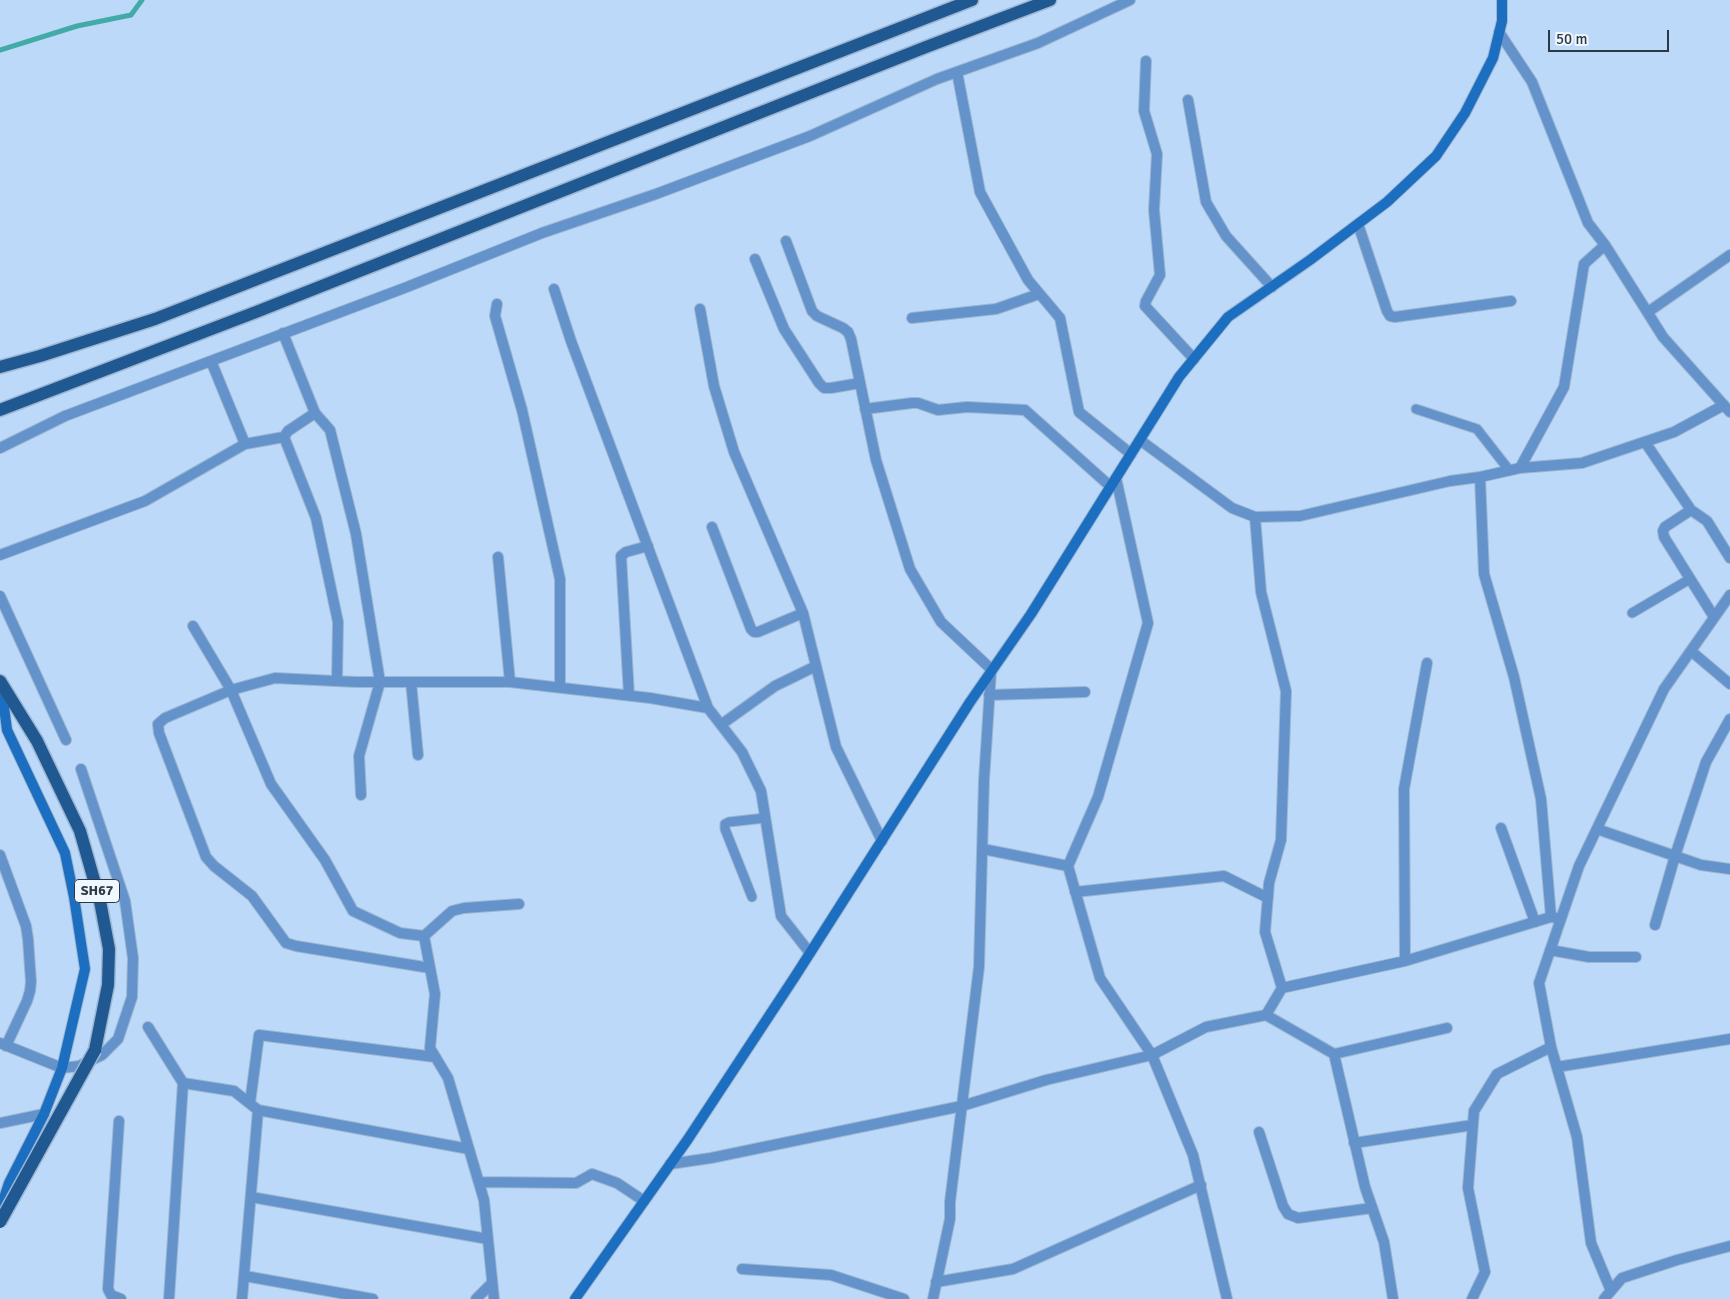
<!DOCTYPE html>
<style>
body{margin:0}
#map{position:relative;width:1730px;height:1299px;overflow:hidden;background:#bcd9f9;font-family:Signika,sans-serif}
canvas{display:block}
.scale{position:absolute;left:1548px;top:30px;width:121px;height:22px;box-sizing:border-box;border:2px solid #2d3845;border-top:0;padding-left:6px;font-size:15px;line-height:18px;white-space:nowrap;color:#2d3845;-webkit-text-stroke:4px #f1f7fe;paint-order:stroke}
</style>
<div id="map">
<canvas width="1730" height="1299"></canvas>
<div class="scale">50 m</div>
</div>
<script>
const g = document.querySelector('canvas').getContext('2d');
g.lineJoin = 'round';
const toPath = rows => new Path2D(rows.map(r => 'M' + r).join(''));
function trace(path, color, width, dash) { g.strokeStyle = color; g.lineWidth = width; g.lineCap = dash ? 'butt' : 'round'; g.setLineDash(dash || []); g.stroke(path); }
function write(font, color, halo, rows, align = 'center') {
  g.font = font + ' Signika,sans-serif'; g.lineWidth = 4; g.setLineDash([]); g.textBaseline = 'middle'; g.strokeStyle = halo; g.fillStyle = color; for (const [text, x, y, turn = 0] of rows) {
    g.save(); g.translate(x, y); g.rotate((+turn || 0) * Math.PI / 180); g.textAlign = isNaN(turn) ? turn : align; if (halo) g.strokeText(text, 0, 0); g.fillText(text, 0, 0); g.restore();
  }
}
trace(toPath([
 [0,50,77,26,131,15,142,0]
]), '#42aaa7', 5);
const lane = toPath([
 [1416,409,1477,429,1509,470],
 [1632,613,1690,579],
 [752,897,725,829,725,824,729,822,765,818]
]);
const street = toPath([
 [1499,32,1532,82,1588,223,1605,245,1663,337,1730,412],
 [1146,61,1144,111,1157,154,1154,210,1160,275,1146,301,1145,306,1194,359],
 [957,72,980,192,1028,280,1060,318,1079,412,1131,454],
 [1188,100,1206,202,1226,236,1272,287],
 [1358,224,1387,311,1390,316,1395,317,1511,301],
 [786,241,812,311,817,316,843,328,848,332,851,339,876,460,910,569,941,622,992,670],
 [755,259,784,329,819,383,824,388,831,388,860,383],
 [554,289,571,341,708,708,742,752,761,791,781,916,810,953],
 [497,304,495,316,522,410,560,579,560,687],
 [700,309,714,386,734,452,803,613,836,747,882,841],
 [1648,312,1730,255],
 [912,318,996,309,1039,294],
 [283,333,315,413,330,430,356,534,380,682,359,756,361,795],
 [211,361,245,444],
 [865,409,912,403,918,403,938,410,967,407,1025,410,1111,487],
 [315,413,288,431,284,437,316,518,338,622,337,681],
 [1140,440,1232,508,1255,517,1300,516,1450,481,1480,477,1520,468,1582,463,1674,432,1724,405],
 [1645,442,1691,510,1707,521,1730,558],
 [0,448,65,416,407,287,542,233,656,194,810,136,937,79,1038,43,1130,0],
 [1520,468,1564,387,1584,264,1605,245],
 [1480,477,1484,574,1514,677,1541,799,1551,917,1557,918],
 [1116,478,1148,623,1098,797,1068,866,1100,978,1152,1055,1193,1155,1227,1299],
 [1691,510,1665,527,1663,531,1664,537,1714,617],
 [1255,517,1261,592,1286,691,1281,840,1269,883,1265,932,1282,988],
 [712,527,751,629,754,632,758,632,803,613],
 [0,555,145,501,245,444,284,437],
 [498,557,510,682],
 [0,596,66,740],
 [193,626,231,690,271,784,325,860,353,911,400,933,424,936,435,994,430,1048,448,1078,484,1200,494,1299],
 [1691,651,1730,684],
 [411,682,418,755],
 [629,695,621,556,626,552,648,546],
 [989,695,1085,692],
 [722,724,775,686,816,666],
 [1501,828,1535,922],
 [1597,829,1701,865,1730,869],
 [983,849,1068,866],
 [0,855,26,926,28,939,31,982,30,991,27,1001,6,1046],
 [1075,892,1224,876,1268,898],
 [1655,925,1675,856,1706,762,1730,719],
 [424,936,452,911,464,908,519,904],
 [1550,950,1589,957,1636,957],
 [1405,961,1404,789,1427,663],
 [430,968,296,946,286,943,252,896,214,866,206,857,159,733,158,724,165,718,231,690,275,678,356,682,510,682,650,698,708,708],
 [1266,1015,1334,1054,1365,1187,1384,1242,1393,1299],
 [148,1027,183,1083,169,1299],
 [0,1043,62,1068,79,1066,102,1055,118,1039,132,997,133,958,125,901,81,769],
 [1334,1054,1447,1028],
 [1557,1067,1730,1039],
 [183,1083,234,1091,258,1110,469,1149],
 [250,1103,259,1035,435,1057],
 [119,1121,108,1289,111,1295,121,1299],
 [0,1123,44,1114],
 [1259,1132,1283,1206,1288,1214,1298,1218,1372,1208],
 [1354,1143,1473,1125],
 [670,1164,711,1158,962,1106,1046,1080,1152,1055,1206,1027,1266,1015,1282,988,1405,961,1551,917],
 [479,1182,576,1183,592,1174,617,1183,644,1201],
 [251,1197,488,1239],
 [742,1269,831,1275,904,1299],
 [245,1276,373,1299],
 [936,1282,1013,1269,1201,1185],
 [1611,1291,1591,1243,1577,1137,1551,1047,1539,983,1579,866,1664,689,1730,595],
 [242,1299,258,1110],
 [476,1299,492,1283],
 [933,1299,950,1219,950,1202,979,967,984,780,991,672],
 [1472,1299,1485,1272,1468,1188,1474,1111,1497,1074,1551,1047],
 [1604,1299,1622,1278,1677,1260,1730,1246]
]);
const secondary = toPath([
 [0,1210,9,1183,44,1114,62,1068,85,969,74,897,65,853,7,730,1,684],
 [575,1299,688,1139,796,975,970,702,1031,614,1179,377,1228,317,1310,260,1387,202,1436,156,1465,113,1493,58,1502,21,1502,0]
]);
const primary = toPath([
 [0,367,40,356,155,319,972,0],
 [0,410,256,312,926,47,1050,0],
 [0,681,37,741,80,831,100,901,109,949,108,985,95,1050]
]);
trace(lane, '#9db6d1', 11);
trace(street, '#9db6d1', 12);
trace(secondary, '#9db6d1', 12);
trace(primary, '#9db6d1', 15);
trace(lane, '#6393ca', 9);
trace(street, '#6393ca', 10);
trace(secondary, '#1c6fc0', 10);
trace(primary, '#205892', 12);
const primaryBridge = toPath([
 [0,1222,95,1050]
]);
trace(primaryBridge, '#9db6d1', 15, []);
trace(primaryBridge, '#205892', 12);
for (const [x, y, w] of [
 [97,891,45]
]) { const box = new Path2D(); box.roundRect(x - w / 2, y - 11.5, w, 23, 4); g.fillStyle = '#f1f7fe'; g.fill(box); trace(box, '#2d3845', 1); }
write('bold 14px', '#2d3845', null, [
 ["SH67",97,891]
]);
</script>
